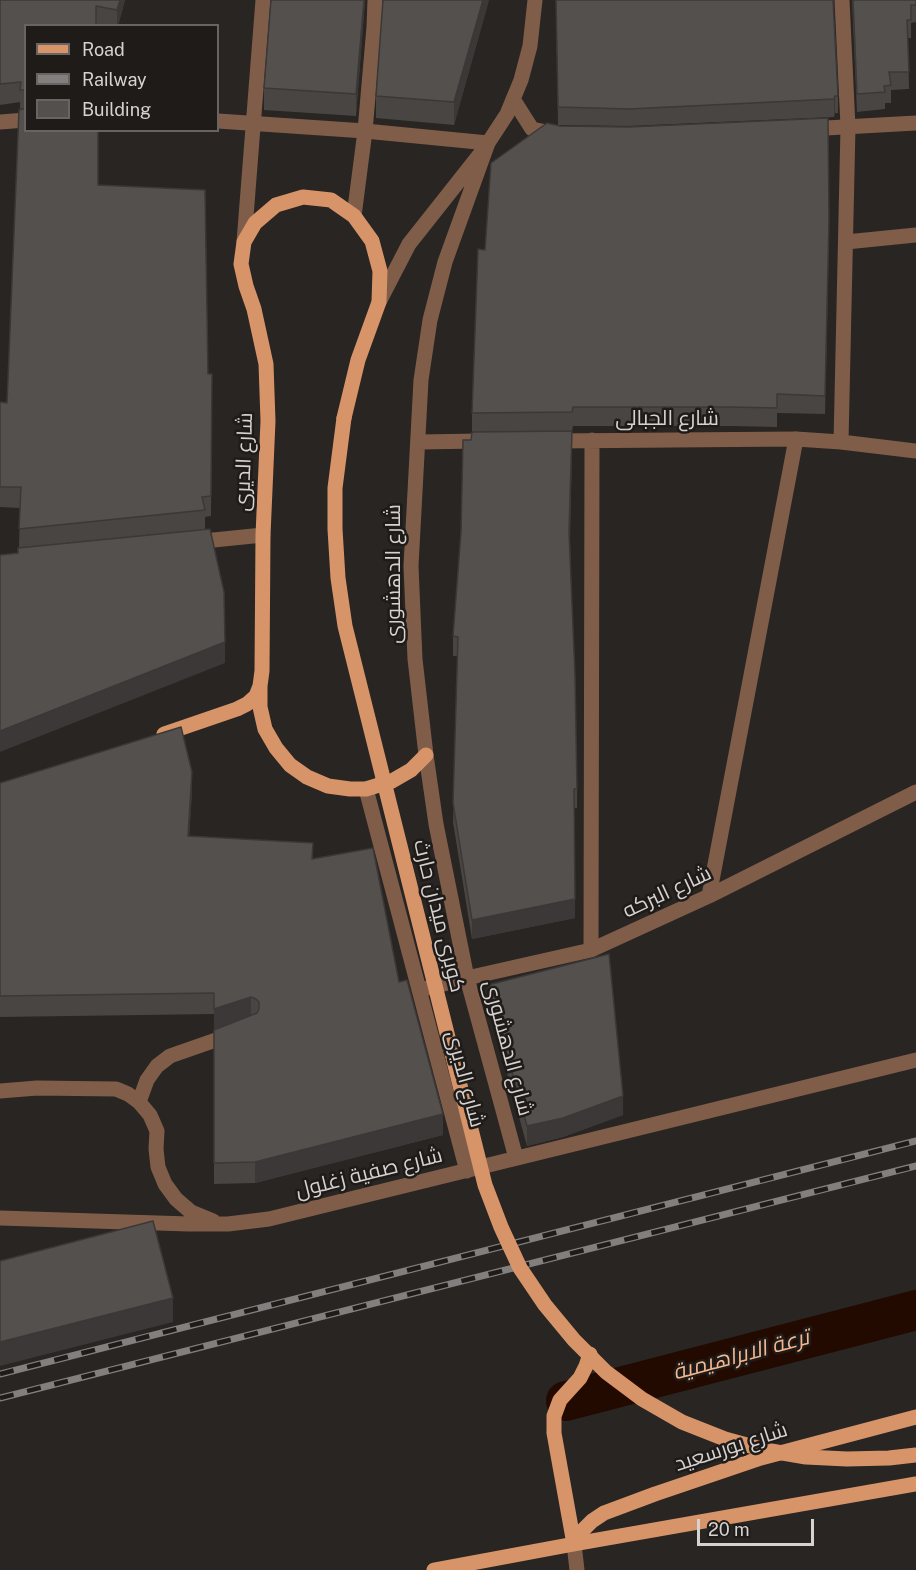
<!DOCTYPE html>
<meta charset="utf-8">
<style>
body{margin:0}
#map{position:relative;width:916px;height:1570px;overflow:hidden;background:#282523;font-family:"Public Sans",sans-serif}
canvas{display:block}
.legend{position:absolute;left:24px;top:24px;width:195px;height:108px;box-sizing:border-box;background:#1f1b19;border:2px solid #686463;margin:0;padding:8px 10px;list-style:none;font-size:18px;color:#d5d2d1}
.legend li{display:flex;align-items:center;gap:12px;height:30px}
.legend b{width:30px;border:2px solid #686463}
.scale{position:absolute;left:697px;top:1519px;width:117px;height:27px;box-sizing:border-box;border:3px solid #d5d2d1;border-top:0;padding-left:8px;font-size:18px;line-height:21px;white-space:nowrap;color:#d5d2d1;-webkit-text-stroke:4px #1f1b19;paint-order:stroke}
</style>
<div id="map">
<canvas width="916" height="1570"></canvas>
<ul class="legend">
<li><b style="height:8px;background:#d89469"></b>Road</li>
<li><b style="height:8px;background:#827f7e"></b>Railway</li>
<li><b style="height:16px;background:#54504e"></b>Building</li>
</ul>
<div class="scale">20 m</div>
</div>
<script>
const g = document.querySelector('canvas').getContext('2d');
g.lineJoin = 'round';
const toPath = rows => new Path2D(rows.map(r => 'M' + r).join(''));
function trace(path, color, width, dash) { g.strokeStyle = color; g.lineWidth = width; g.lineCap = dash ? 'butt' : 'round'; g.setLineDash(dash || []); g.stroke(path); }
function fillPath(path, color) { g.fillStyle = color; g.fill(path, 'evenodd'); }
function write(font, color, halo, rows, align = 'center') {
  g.font = font + ' "Public Sans",Cairo,sans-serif'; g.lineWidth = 5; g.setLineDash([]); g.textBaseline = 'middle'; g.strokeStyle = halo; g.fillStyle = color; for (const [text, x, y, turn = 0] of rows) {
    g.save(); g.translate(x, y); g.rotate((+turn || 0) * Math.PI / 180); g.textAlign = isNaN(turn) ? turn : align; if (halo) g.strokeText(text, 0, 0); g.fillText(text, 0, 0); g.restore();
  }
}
trace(toPath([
 [566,1401,916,1310]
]), '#220a00', 40);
trace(toPath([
 [513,99,532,129,556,134],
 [218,121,365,131,488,143],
 [0,122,26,120],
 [808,129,916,123],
 [354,216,365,131,374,27,375,0],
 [244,242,263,0],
 [846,242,916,235],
 [379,302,409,244,481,153],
 [553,441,796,439,841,442,916,451],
 [418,442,481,441],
 [841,442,848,127,842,0],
 [194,542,263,535],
 [366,789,467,1171],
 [709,896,796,439],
 [591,950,592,440],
 [420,990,467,978,591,950,709,896,916,792],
 [0,1091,37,1088,116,1089,128,1094,139,1102,150,1115,157,1131,156,1149,158,1167,165,1184,176,1199,191,1212,213,1221],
 [139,1102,147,1080,157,1066,170,1056,233,1034],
 [516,1158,467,978,436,824,426,755,415,659,411,566,421,380,430,320,445,262,488,143,507,114,521,80,530,46,535,0],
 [0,1218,189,1224,228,1224,269,1219,916,1060],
 [574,1544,577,1570]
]), '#7f5d49', 15);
trace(toPath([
 [344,418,358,360,379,302,380,271,372,241,354,216,331,200,303,197,276,205,255,223,244,242,241,264,246,286,254,309,266,364,268,421,263,535,262,671,260,686,260,707,265,729,276,748,290,765,307,777,328,786,350,789,366,789,392,781,411,770,426,755],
 [164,734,237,709,247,704,256,696,260,686],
 [574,1544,581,1532,592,1521,604,1513,655,1494,761,1458,916,1417],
 [574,1544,554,1433,554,1416,560,1400,580,1378,586,1366,590,1354],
 [434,1570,574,1544,916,1484]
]), '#d89469', 15);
const rail = toPath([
 [0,1374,916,1141],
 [0,1398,916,1166]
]);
trace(rail, '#827f7e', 7);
trace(rail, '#1f1b19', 4.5, [14]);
trace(toPath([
 [344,418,335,488,335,529,338,578,345,626,485,1185,501,1227,520,1268,545,1305,574,1340,606,1372,642,1399,682,1422,725,1439,765,1450,806,1457,847,1459,889,1458,916,1455]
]), '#d89469', 15);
fillPath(toPath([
 [0,0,125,0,118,26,26,26,26,130,98,185,208,374,212,374,211,516,205,517,205,530,225,663,18,553,19,548,20,508,0,507,0,402,7,403,20,109,20,102,0,105],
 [365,0,356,116,264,110,264,88],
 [489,0,454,125,376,118,376,96],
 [556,0,838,96,838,113,835,113,834,117,629,126,558,125],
 [852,0,916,0,916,22,911,23,911,38,908,38,909,89,891,90,891,103,885,103,885,109,857,112],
 [829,238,825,414,777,413,777,427,732,426,573,426,572,431,472,432,472,413],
 [572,451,570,539,577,789,577,808,574,808,575,918,472,939,453,822,458,656,453,656,453,636],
 [0,783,192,792,189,837,313,859,399,982,443,1135,255,1183,214,1184,214,1030,215,1029,214,1014,0,1017],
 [488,985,623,1115,563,1137,527,1146,488,1004]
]), '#484543');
fillPath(toPath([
 [120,0,125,0,118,26,117,26,117,10],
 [364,0,365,0,356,116,356,94],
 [483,0,489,0,454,125,454,102],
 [835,96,835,113,834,117,834,99],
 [225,642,225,663,0,752,0,731],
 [192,772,192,792,188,857,188,836],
 [575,899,575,918,472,939,472,920],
 [251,997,251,1017,214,1030,214,1009],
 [623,1096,623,1115,563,1137,527,1146,527,1126],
 [443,1114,443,1135,255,1183,255,1162],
 [173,1298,173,1322,0,1366,0,1342]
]), '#3b3837');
const building = toPath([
 [0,0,120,0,117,10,96,6,96,26,26,26,26,90,20,90,21,82,0,84,0,0],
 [271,0,364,0,356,94,264,88,271,0],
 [383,0,483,0,454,102,376,96,383,0],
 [556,0,833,0,838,96,835,96,834,99,629,109,558,107,556,0],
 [853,0,916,0,916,5,911,5,911,20,907,20,909,72,889,72,891,85,884,86,885,92,857,94,853,0],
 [26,108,26,130,98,130,98,185,205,190,208,374,212,374,211,496,202,497,205,510,19,529,21,487,0,487,0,402,7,403,19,110,26,108],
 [828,118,829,219,825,396,777,394,777,408,732,407,573,407,572,412,472,413,478,249,485,250,491,163,547,123,560,126,629,127,828,118],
 [572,431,569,532,575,675,577,789,574,789,575,899,472,920,453,803,458,637,453,636,461,532,463,440,471,440,472,432,572,431],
 [210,529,224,592,225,642,0,731,0,555,18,553,18,548,210,529],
 [181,727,192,772,188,836,313,843,312,859,373,848,399,982,407,980,443,1114,255,1162,214,1163,214,1030,257,1013,259,1009,259,1002,256,999,251,997,214,1009,214,993,0,996,0,783,181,727],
 [609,954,623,1096,563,1118,527,1126,488,985,609,954],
 [153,1221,173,1298,0,1342,0,1261,153,1221]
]);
fillPath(building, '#54504e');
trace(building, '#3b3837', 1.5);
write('21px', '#d5d2d1', '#1f1b19', [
 ["شارع الجبالى",667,419],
 ["شارع الديرى",244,462,-88],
 ["شارع الدهشورى",394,574,-90],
 ["شارع البركه",667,892,-25],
 ["كوبرى ميدان حارث",439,916,76],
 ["شارع الدهشورى",508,1048,75],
 ["شارع الديرى",465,1079,75],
 ["شارع صفية زغلول",369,1173,-14],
 ["شارع بورسعيد",731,1447,-18]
]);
write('italic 22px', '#f6b790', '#1f1b19', [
 ["ترعة الابراهيمية",741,1355,-15]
]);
</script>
